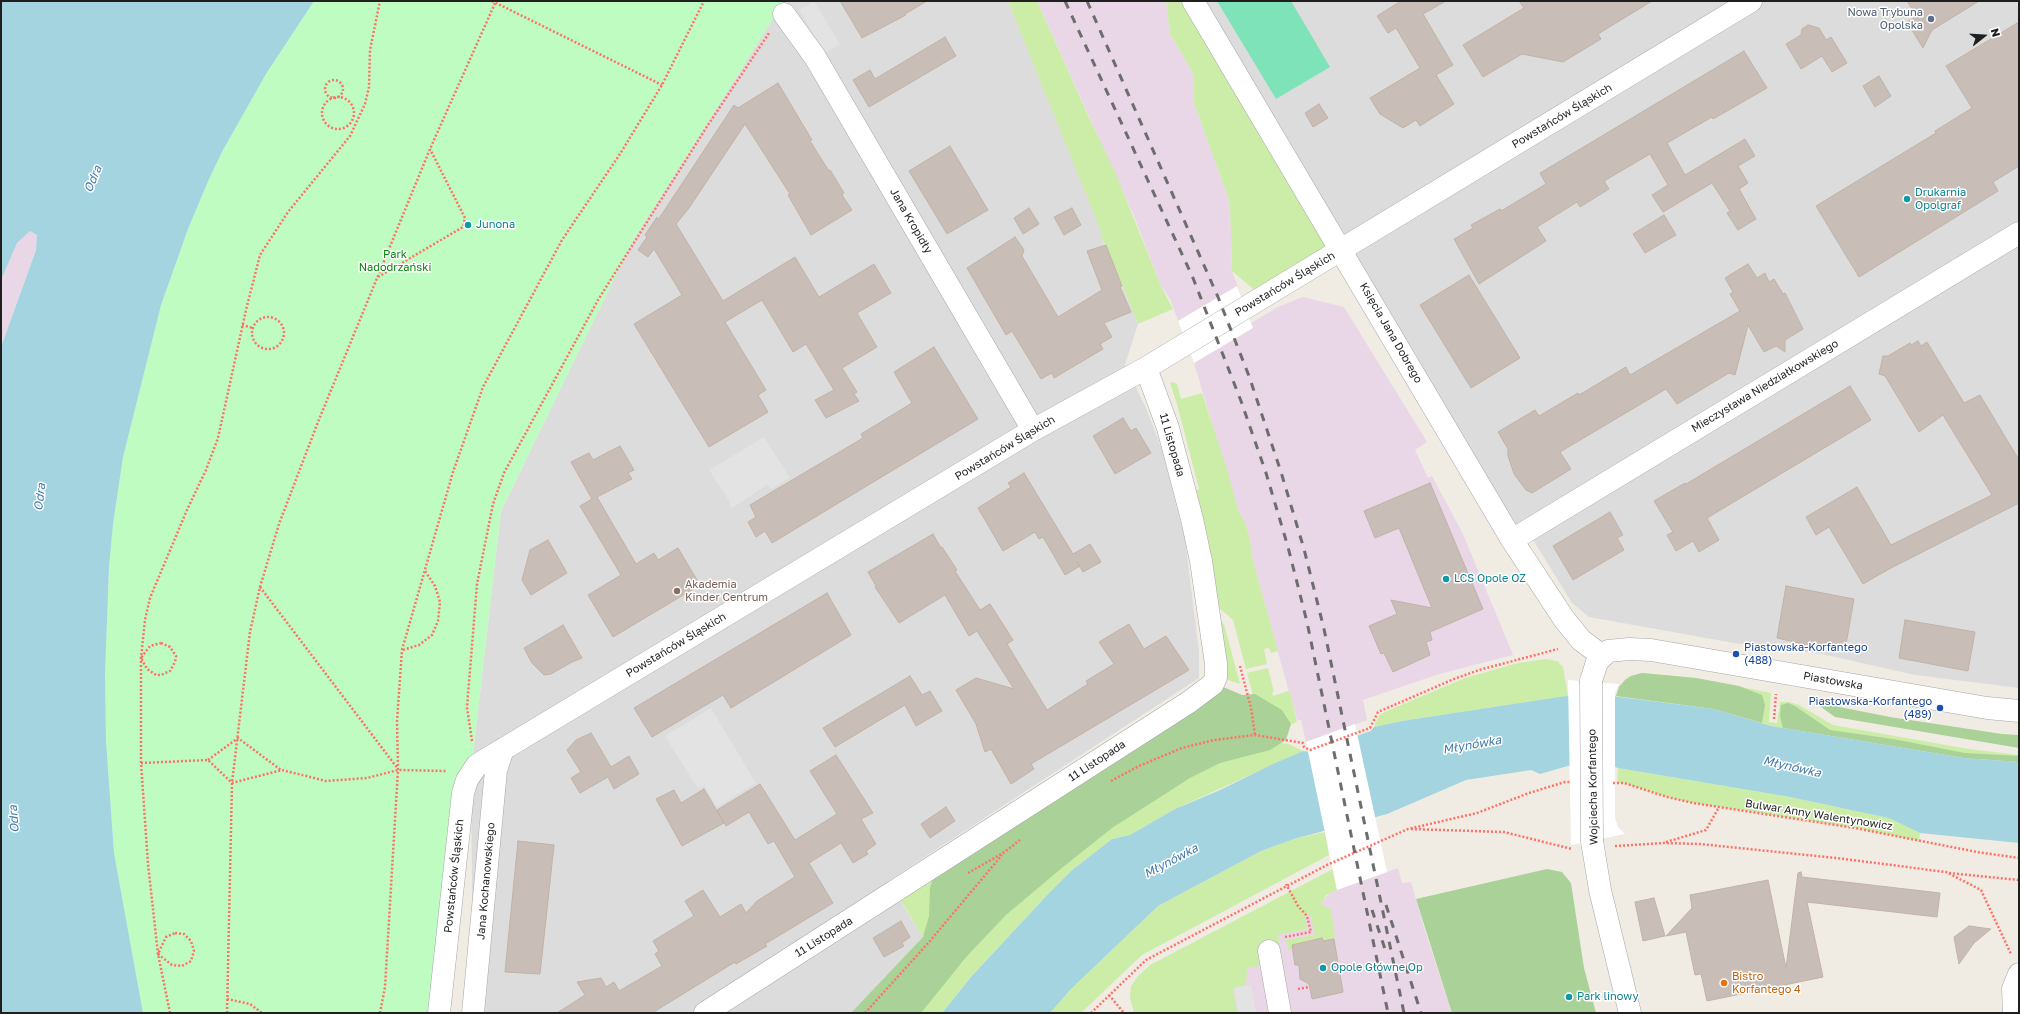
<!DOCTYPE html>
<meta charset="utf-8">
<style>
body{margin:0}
#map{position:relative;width:2020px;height:1014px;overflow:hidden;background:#f0ece4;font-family:"Golos Text",sans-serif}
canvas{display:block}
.frame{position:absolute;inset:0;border:2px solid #1f1f1f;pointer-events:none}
.north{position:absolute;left:1964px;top:16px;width:40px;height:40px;-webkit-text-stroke:3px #fff;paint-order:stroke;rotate:73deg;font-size:11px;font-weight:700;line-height:16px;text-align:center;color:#1f1f1f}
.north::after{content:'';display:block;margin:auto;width:14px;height:18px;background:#1f1f1f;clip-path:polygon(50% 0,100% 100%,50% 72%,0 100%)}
</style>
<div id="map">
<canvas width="2020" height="1014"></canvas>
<div class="frame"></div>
<div class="north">N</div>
</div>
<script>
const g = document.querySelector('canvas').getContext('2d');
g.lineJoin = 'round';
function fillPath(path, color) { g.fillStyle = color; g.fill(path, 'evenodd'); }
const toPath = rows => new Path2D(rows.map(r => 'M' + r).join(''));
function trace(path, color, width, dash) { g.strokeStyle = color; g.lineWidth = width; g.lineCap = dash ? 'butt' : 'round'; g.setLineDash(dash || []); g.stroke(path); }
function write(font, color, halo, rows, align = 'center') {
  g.font = font + ' "Golos Text",sans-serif'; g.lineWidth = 3; g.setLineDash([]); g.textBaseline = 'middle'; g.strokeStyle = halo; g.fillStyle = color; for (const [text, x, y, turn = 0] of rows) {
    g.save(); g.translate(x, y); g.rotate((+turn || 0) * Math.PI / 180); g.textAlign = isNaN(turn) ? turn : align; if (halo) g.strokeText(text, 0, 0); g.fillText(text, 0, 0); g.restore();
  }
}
fillPath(toPath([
 [784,1,1008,1,1103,234,1101,235,1104,246,1106,245,1138,324,1125,365,1146,408,1161,447,1185,539,1199,652,1199,678,888,881,923,937,851,1013,473,1013,471,771,501,511,631,244],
 [1193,1,2019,1,2019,688,1915,675,1822,654,1734,643,1589,617,1572,603,1527,530,1512,540]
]), '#dddcdc');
fillPath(toPath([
 [1037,1,1166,1,1170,34,1193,73,1194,103,1230,203,1232,271,1251,323,1278,307,1303,297,1344,307,1427,442,1415,450,1428,478,1432,476,1463,534,1513,655,1439,674,1363,700,1367,720,1306,742,1301,720,1297,720,1290,692,1289,692,1252,557,1250,540,1245,522,1238,510,1194,363,1170,299,1161,286,1134,216],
 [30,231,37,235,36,249,1,347,1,280,17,243],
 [1398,868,1402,883,1411,882,1425,931,1452,1013,1162,1013,1162,994,1307,916,1331,892]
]), '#e9d6e6');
fillPath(toPath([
 [1008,1,1037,1,1087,113,1116,174,1161,286,1173,309,1138,324,1114,265,1112,266,1112,259,1100,235,1102,234],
 [1166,1,1193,1,1341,249,1263,297,1232,271,1230,203,1194,103,1193,73,1170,34],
 [1173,382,1177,384,1181,399,1202,393,1227,469,1238,510,1245,522,1250,540,1252,557,1278,651,1271,653,1269,648,1264,649,1267,664,1246,669,1233,620,1218,607,1208,538,1196,490,1199,489,1177,404,1170,383],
 [1220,620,1224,624,1240,684,1225,679],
 [1546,659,1557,661,1563,667,1568,696,1402,721,1374,727,1379,715,1387,711,1465,678,1518,663],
 [1268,668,1274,692,1272,692,1273,696,1288,691,1290,692,1297,722,1289,725,1261,724,1247,673],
 [1642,673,1696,678,1771,693,1769,722,1777,723,1780,702,1789,702,1799,705,1833,725,1969,749,2019,755,2019,762,1964,758,1771,726,1714,709,1616,696,1619,687,1625,680,1631,676],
 [1246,739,1289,744,1303,751,1175,809,1130,835,1112,839,1071,871,1050,892,971,977,942,1013,851,1013,923,937,898,896,953,861],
 [1618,768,1790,797,1890,818,1920,833,1919,841,1855,828,1693,803,1667,797,1624,783,1617,783],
 [1325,832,1329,855,1142,955,1081,1013,1050,1013,1071,989,1158,906,1261,851,1294,839],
 [1333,869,1337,890,1326,895,1321,904,1331,909,1335,938,1323,941,1322,938,1304,941,1304,943,1292,945,1293,949,1288,950,1286,940,1315,935,1310,914,1305,917,1307,929,1278,935,1286,980,1283,980,1263,965,1247,968,1246,985,1233,988,1237,1013,1134,1013,1130,998,1131,986,1138,976,1150,965]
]), '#cceda8');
fillPath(toPath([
 [1642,673,1696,678,1739,686,1762,695,1765,705,1762,723,1714,709,1616,696,1619,687,1625,680,1631,676],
 [1221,686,1242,695,1255,694,1282,710,1291,724,1286,740,1270,750,1220,763,1190,778,1112,828,1063,867,1006,915,967,956,921,1013,851,1013,923,937,929,916,930,888,933,878],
 [1814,702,1890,717,2002,734,2019,735,2019,748,1835,717],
 [1788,703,1795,706,1830,730,1893,739,1965,753,2019,756,2019,762,1964,758,1783,728,1780,716,1781,705],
 [1547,869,1562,872,1571,883,1584,968,1596,1013,1452,1013,1416,899]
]), '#aad197');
fillPath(toPath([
 [314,1,784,1,631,244,501,511,471,771,439,1013,143,1013,114,853,106,741,105,674,109,567,113,524,123,457,161,305,188,229,209,179,223,150,266,74]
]), '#bffcc2');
fillPath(toPath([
 [1217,1,1291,1,1330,67,1276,99]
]), '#7ee3b9');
fillPath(toPath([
 [814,1,840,44,825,53,799,10],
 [764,437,790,478,771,489,768,484,731,509,730,502,709,470],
 [711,708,756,783,717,807,704,786,698,789,665,736],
 [1251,985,1256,1013,1238,1013,1234,988]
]), '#e3e3e3');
fillPath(toPath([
 [1,1,314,1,266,74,223,150,209,179,188,229,161,305,123,457,113,524,109,567,105,674,106,741,114,853,143,1013,1,1013,1,347,36,250,37,235,30,231,17,243,1,280],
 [1604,695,1714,709,1771,726,1964,758,2019,762,2019,843,1920,833,1889,818,1790,797,1618,768,1605,763,1578,763,1540,774,1531,770,1466,780,1387,814,1294,839,1261,851,1158,906,1071,989,1050,1013,942,1013,971,977,1050,892,1071,871,1112,839,1130,835,1175,809,1218,791,1273,764,1303,751,1310,752,1371,731,1374,727,1402,721,1566,696]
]), '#a3d4e0');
fillPath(toPath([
 [1237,286,1253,328,1194,363,1178,321],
 [1568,680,1619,684,1615,693,1615,818,1618,827,1625,834,1571,845],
 [1355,724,1387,872,1337,890,1306,742]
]), '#fff');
const building = toPath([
 [840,1,927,1,905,14,906,15,862,38,840,1],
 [1401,1,1446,1,1423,14,1453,65,1436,75,1454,104,1420,126,1416,120,1403,128,1380,114,1370,98,1420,68,1396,28,1388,33,1377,16,1401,1],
 [1519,1,1652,1,1598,34,1601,39,1563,62,1522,54,1483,77,1463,45,1524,8,1519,1],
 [1907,1,1979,1,1932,30,1923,48,1907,22,1917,16,1907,1],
 [2019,22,2019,166,1993,182,1998,191,1859,277,1816,206,1936,133,1935,131,1972,108,1946,66,2019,22],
 [1808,25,1819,28,1826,40,1831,37,1847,63,1832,72,1822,56,1801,69,1786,44,1801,35,1802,29,1808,25],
 [945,37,956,56,869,107,853,80,870,70,875,79,945,37],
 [1744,51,1767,88,1713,119,1712,117,1667,143,1685,175,1745,139,1755,156,1738,166,1748,183,1739,189,1756,219,1738,230,1727,213,1730,211,1712,183,1663,212,1652,195,1668,185,1650,154,1604,181,1609,189,1580,207,1577,202,1537,227,1546,241,1479,284,1454,239,1473,228,1471,225,1500,209,1501,211,1546,184,1540,173,1744,51],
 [1879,76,1891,96,1875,107,1863,86,1879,76],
 [778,83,812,140,810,141,829,171,830,170,844,193,842,195,852,210,811,235,788,195,790,194,745,124,689,208,676,224,723,301,795,257,819,297,874,264,891,293,857,313,877,347,842,368,857,392,854,394,859,401,826,418,815,400,834,390,806,344,793,352,762,300,725,322,766,390,758,395,768,412,709,447,634,324,682,295,654,249,648,257,638,250,647,237,645,235,657,217,658,220,734,105,738,108,778,83],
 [1319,104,1328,118,1313,127,1305,113,1319,104],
 [950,146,988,210,947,234,909,171,950,146],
 [1029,208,1039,224,1023,234,1014,218,1029,208],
 [1072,208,1081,225,1064,235,1054,217,1072,208],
 [1664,215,1676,235,1645,253,1633,234,1664,215],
 [1015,237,1024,250,1022,256,1058,317,1102,290,1087,251,1106,245,1122,286,1120,287,1131,312,1104,323,1112,337,1100,344,1103,349,1054,378,1052,373,1041,379,1012,331,1006,335,967,268,1015,237],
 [1748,264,1757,278,1765,273,1769,282,1774,279,1783,294,1785,293,1803,329,1785,340,1785,352,1776,346,1764,352,1748,325,1735,375,1729,373,1677,404,1666,389,1560,452,1571,469,1532,493,1526,490,1514,474,1508,456,1508,449,1498,432,1535,410,1539,416,1578,393,1579,395,1626,367,1630,375,1740,311,1730,294,1733,292,1725,278,1748,264],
 [1469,275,1520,358,1471,388,1420,305,1469,275],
 [1918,341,1921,346,1927,342,1964,403,1980,395,2019,460,2019,503,1889,569,1863,584,1829,527,1816,535,1806,517,1857,487,1891,545,1992,495,1943,415,1919,432,1885,376,1879,374,1883,356,1888,356,1910,343,1911,345,1918,341],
 [934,347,978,419,772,543,765,531,756,537,748,522,756,517,750,505,863,438,861,434,912,403,894,372,934,347],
 [1850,386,1871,420,1707,518,1719,540,1699,552,1693,541,1676,551,1667,535,1673,532,1654,501,1685,483,1686,484,1850,386],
 [1123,418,1131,431,1136,428,1151,453,1115,474,1093,436,1123,418],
 [620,446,634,470,628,473,632,479,597,497,636,564,654,553,658,560,678,548,700,585,613,637,588,595,621,575,580,506,592,499,571,462,589,453,593,460,620,446],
 [1024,473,1073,554,1090,544,1101,562,1083,572,1077,562,1080,566,1065,575,1043,537,1039,539,1035,532,1003,551,978,508,1011,487,1008,483,1024,473],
 [1430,483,1483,609,1430,632,1432,640,1426,642,1430,655,1393,672,1384,653,1381,654,1369,626,1397,614,1391,600,1432,608,1399,528,1375,538,1364,511,1430,483],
 [1610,512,1623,535,1617,538,1624,550,1573,580,1553,546,1610,512],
 [933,534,941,548,942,547,957,570,955,571,980,610,990,604,1013,640,1007,644,1047,710,1088,684,1086,681,1114,664,1099,642,1129,624,1144,649,1166,636,1189,670,1031,764,1034,769,1011,784,991,749,985,752,976,724,956,690,976,678,1014,689,977,631,969,636,945,595,899,623,875,587,876,586,868,572,933,534],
 [548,540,567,573,531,595,522,580,530,550,548,540],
 [1786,586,1854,599,1845,650,1821,645,1820,648,1777,638,1786,586],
 [827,593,851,635,731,708,723,695,652,737,634,708,827,593],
 [1905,620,1975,632,1968,671,1899,658,1905,620],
 [563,625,582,658,572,662,551,674,544,675,532,663,524,648,563,625],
 [910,676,922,695,930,691,942,711,916,726,905,705,835,747,823,728,910,676],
 [591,733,611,767,629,756,639,774,614,789,608,777,580,793,571,778,581,772,567,750,576,740,591,733],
 [836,755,873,813,861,819,876,844,866,851,868,854,853,863,841,843,809,863,833,903,765,944,767,946,736,964,735,962,652,1013,557,1013,585,995,577,982,601,978,606,987,614,982,619,991,662,966,655,954,659,951,653,941,694,916,685,901,703,890,720,917,741,904,746,913,757,901,795,877,774,841,768,844,749,812,726,826,717,810,760,784,795,840,837,814,810,771,836,755],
 [704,789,724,823,682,846,656,799,674,790,681,803,704,789],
 [946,807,955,821,930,838,921,824,946,807],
 [518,841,554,845,540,974,505,972,518,841],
 [1801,872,1802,877,1940,893,1937,917,1807,902,1823,977,1707,1001,1701,974,1695,975,1686,932,1666,936,1692,908,1690,895,1768,880,1786,968,1798,873,1801,872],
 [1654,898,1665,936,1643,941,1635,902,1654,898],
 [901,921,910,937,902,943,904,946,884,957,873,938,901,921],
 [1969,926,1991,929,1974,943,1959,964,1954,937,1969,926],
 [1322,938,1323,941,1334,939,1343,992,1312,999,1309,984,1300,979,1299,965,1295,965,1292,945,1322,938]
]);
fillPath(building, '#c8beb7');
trace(building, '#c2b2a6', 1);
const minor = toPath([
 [1193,1,1512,540,1564,619,1581,640,1602,656],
 [784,14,815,57,1033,430],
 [1512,540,2019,233],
 [1591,681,1597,662,1608,651,1629,649,1651,650,1987,708,2019,711],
 [1592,841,1600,890,1630,1013],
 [1269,951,1280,1013],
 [439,1013,463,793,467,780,477,765,1033,430,1146,368,1751,1],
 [473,1013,496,770,503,749],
 [705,1013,1189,702,1213,684,1216,677,1216,664,1201,561,1192,519,1168,428,1146,368],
 [2014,1013,2013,989,2019,974]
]);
trace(minor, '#a6a6a6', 23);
trace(toPath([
 [492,1,662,85],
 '325 89a9 9 0 1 1 18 0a9 9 0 1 1-18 0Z',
 '322 113a16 16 0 1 1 32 0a16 16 0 1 1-32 0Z',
 [378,277,463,227,465,218,430,149],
 '252 333a16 16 0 1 1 32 0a16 16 0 1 1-32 0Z',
 [242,325,253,328],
 [260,587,398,769],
 [161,643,170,647,176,656,175,662,170,671,161,675,156,675,147,669,141,658,150,646,161,643],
 [403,650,419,645,432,635,438,621,440,602,435,586,425,571],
 [1240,666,1251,708,1255,735],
 [1774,719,1776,694],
 [472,741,467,707,477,584,493,504,504,473,598,300,706,128,769,33],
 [208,760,238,738,281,770],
 [141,763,208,760,232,783,282,770,326,781,367,778,398,770,447,771],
 [1111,781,1139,766,1182,748,1214,740,1255,735,1303,743,1304,747,1310,750,1370,728,1378,712,1454,679,1479,670,1558,649],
 [1613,783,1624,783,1667,797,1693,803,1855,828,1977,852,2019,858],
 [1411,829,1504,832,1572,849],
 [1666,842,1706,830,1719,807],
 [1615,846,1664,843,1700,844,1836,858,1946,872,1981,890,2011,954],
 [968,873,1003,853,1020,840],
 [1949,873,2019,880],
 [175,933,184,934,191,941,194,951,191,961,182,966,172,965,158,954,166,937,175,933],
 [1285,937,1311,932,1307,916,1298,906,1286,884],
 [1298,989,1309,987],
 [1109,995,1124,1013],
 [227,999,250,1004,262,1013],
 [170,1013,158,954,148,864,141,763,141,658,145,620,150,598,187,510,206,470,218,438,246,310,260,255,288,212,350,136,365,104,369,87,370,50,380,1],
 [227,1013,232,783,250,632,260,587,279,524,318,422,430,149,496,1],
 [380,1013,385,987,398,770,397,721,402,650,453,472,483,387,562,240,620,154,662,85,704,1],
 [865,1013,930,941,1002,855],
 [1091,1013,1146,960,1327,865,1408,829,1477,813,1529,793,1565,782,1570,782]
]), '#ff7166', 2.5, [2, 2]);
trace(minor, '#fff', 22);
trace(toPath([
 [1065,1,1193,278,1241,401,1266,473,1288,547,1307,622,1388,1013],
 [1087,1,1218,297,1249,376,1281,472,1304,549,1324,629,1404,1013],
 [1386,905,1421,1013],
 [1372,910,1387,955]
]), '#6d6d6d', 3, [8, 8]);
const minorBridge = toPath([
 [1591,681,1592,841]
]);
trace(minorBridge, '#a6a6a6', 23, []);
trace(minorBridge, '#fff', 22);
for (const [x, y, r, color] of [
 [1931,19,4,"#5c6f8a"],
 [1907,199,4,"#0f9aa8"],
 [468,225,4,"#0f9aa8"],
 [1446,579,4,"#0f9aa8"],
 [677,591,4,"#8d6e63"],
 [1736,654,4,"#1a4fb4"],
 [1940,708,4,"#1a4fb4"],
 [1323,968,4,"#0f9aa8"],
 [1724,983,4,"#e8710a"],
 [1569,997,4,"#0f9aa8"]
]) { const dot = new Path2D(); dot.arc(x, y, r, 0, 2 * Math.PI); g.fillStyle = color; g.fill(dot); trace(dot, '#fff', 1.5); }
write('11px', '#4e5e75', '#fff', [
 ["Nowa Trybuna",1923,13],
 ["Opolska",1923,26]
], 'right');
write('11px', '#1f1f1f', '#fff', [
 ["Powstańców Śląskich",1562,116,-31],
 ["Jana Kropidły",911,221,60],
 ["Powstańców Śląskich",1285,284,-31],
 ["Księcia Jana Dobrego",1391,333,60],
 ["Mieczysława Niedziałkowskiego",1765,386,-31],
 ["11 Listopada",1172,445,74],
 ["Powstańców Śląskich",1005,448,-31],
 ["Powstańców Śląskich",676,645,-31],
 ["Piastowska",1833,681,10],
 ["11 Listopada",1097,761,-33],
 ["Wojciecha Korfantego",1593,787,-91],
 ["Bulwar Anny Walentynowicz",1819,815,9],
 ["Powstańców Śląskich",454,876,-84],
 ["Jana Kochanowskiego",486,881,-85],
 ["11 Listopada",824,937,-32]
]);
write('11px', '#0d838f', '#fff', [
 ["Drukarnia",1915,193],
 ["Opolgraf",1915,206],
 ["Junona",476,225],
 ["LCS Opole OZ",1454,579],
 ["Opole Główne Op",1331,968],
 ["Park linowy",1577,997]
], 'left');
write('11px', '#06830d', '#fff', [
 ["Park",395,255],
 ["Nadodrzański",395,268]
]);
write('11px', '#785e54', '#fff', [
 ["Akademia",685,585],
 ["Kinder Centrum",685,598]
], 'left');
write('11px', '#164399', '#fff', [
 ["Piastowska-Korfantego",1744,648],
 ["(488)",1744,661],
 ["Piastowska-Korfantego",1932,702,"right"],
 ["(489)",1932,715,"right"]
], 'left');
write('11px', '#c56008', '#fff', [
 ["Bistro",1732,977],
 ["Korfantego 4",1732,990]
], 'left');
write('italic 12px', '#437aab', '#fff', [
 ["Odra",93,179,-68],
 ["Odra",40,497,-83],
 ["Młynówka",1472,745,-10],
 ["Młynówka",1792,767,13],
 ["Odra",14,819,-94],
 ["Młynówka",1171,861,-28]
]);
</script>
